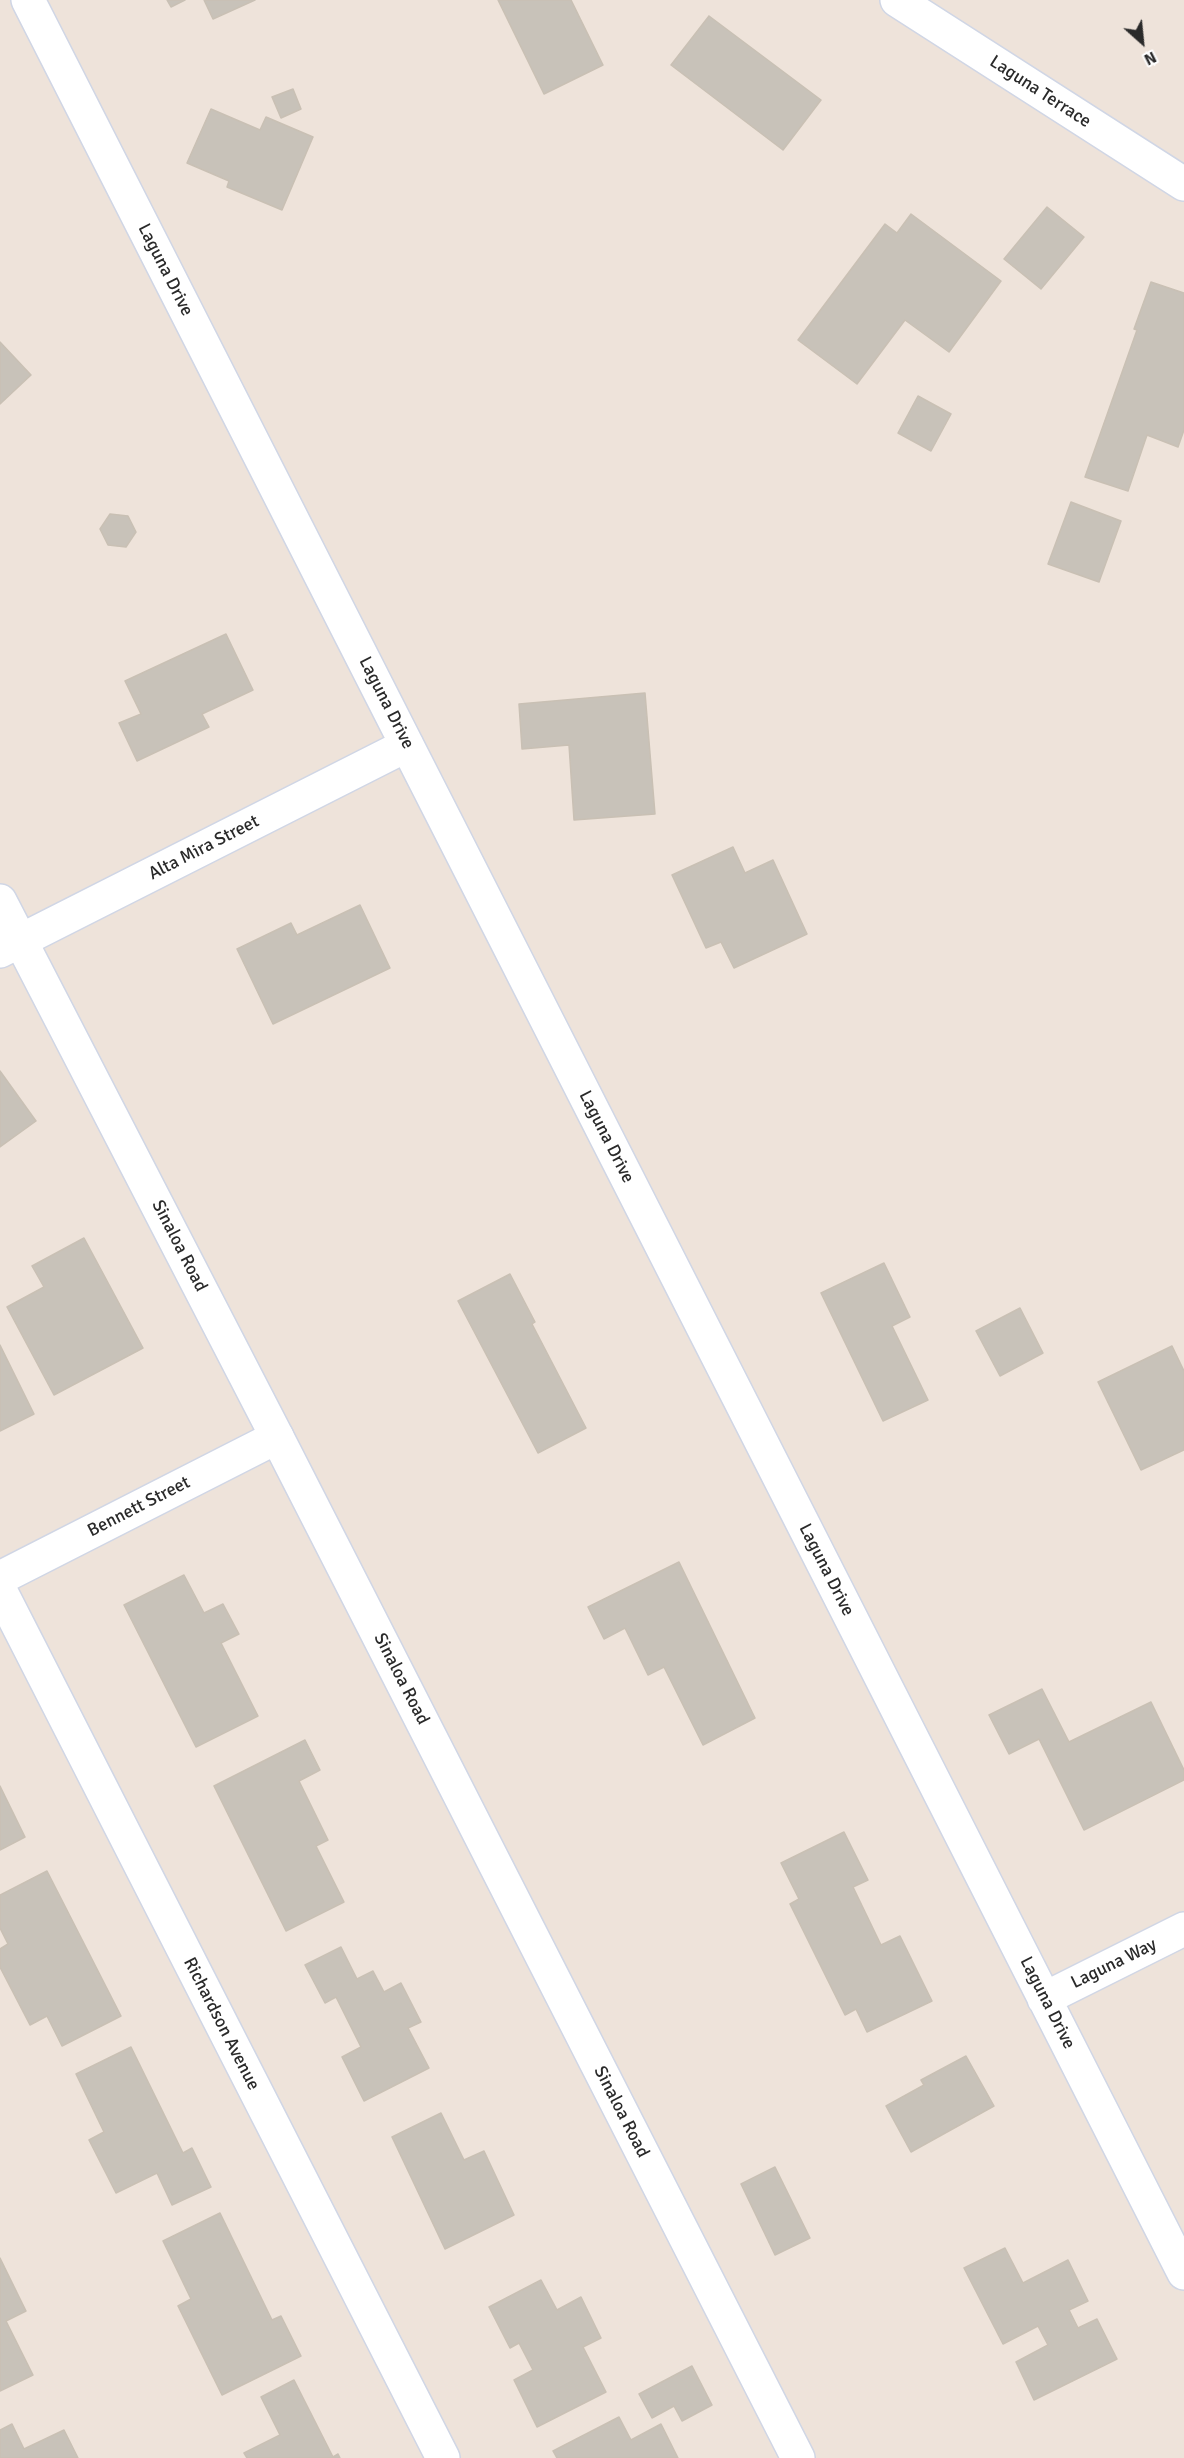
<!DOCTYPE html>
<style>
body{margin:0}
#map{position:relative;width:1184px;height:2458px;overflow:hidden;background:#eee3da;font-family:Signika,sans-serif}
canvas{display:block}
.north{position:absolute;left:1112px;top:12px;width:60px;height:60px;-webkit-text-stroke:4px #fff;paint-order:stroke;rotate:153deg;font-size:16px;font-weight:700;line-height:24px;text-align:center;color:#2a2a2a}
.north::after{content:'';display:block;margin:auto;width:21px;height:27px;background:#2a2a2a;clip-path:polygon(50% 0,100% 100%,50% 72%,0 100%)}
</style>
<div id="map">
<canvas width="1184" height="2458"></canvas>
<div class="north">N</div>
</div>
<script>
const g = document.querySelector('canvas').getContext('2d');
g.lineJoin = 'round';
function fillPath(path, color) { g.fillStyle = color; g.fill(path, 'evenodd'); }
const toPath = rows => new Path2D(rows.map(r => 'M' + r).join(''));
function trace(path, color, width, dash) { g.strokeStyle = color; g.lineWidth = width; g.lineCap = dash ? 'butt' : 'round'; g.setLineDash(dash || []); g.stroke(path); }
function write(font, color, halo, rows, align = 'center') {
  g.font = font + ' Signika,sans-serif'; g.lineWidth = 5; g.setLineDash([]); g.textBaseline = 'middle'; g.strokeStyle = halo; g.fillStyle = color; for (const [text, x, y, turn = 0] of rows) {
    g.save(); g.translate(x, y); g.rotate((+turn || 0) * Math.PI / 180); g.textAlign = isNaN(turn) ? turn : align; if (halo) g.strokeText(text, 0, 0); g.fillText(text, 0, 0); g.restore();
  }
}
const building = toPath([
 [167,0,185,0,171,7,167,0],
 [204,0,255,0,213,19,204,0],
 [498,0,571,0,603,65,544,94,498,0],
 [709,16,821,100,783,150,671,65,709,16],
 [293,89,301,109,281,118,272,97,293,89],
 [211,109,260,130,266,117,313,137,282,210,227,187,229,181,187,163,211,109],
 [1047,207,1084,237,1041,289,1004,259,1047,207],
 [911,214,1001,281,949,352,905,320,857,384,798,340,885,224,897,233,911,214],
 [1151,282,1184,293,1184,430,1178,447,1147,435,1128,491,1085,477,1137,330,1134,329,1151,282],
 [0,342,31,375,0,404,0,342],
 [918,396,951,414,931,451,898,433,918,396],
 [1071,502,1121,521,1099,582,1048,564,1071,502],
 [110,514,128,516,136,532,126,547,108,545,100,529,110,514],
 [226,634,253,690,202,714,209,727,137,761,119,723,141,714,125,681,226,634],
 [645,693,655,814,574,820,569,745,522,749,519,704,645,693],
 [733,847,745,873,773,860,807,934,734,968,721,942,706,948,672,875,733,847],
 [360,905,390,968,273,1024,237,949,291,923,297,935,360,905],
 [0,1071,36,1121,0,1147,0,1071],
 [84,1238,143,1348,54,1395,7,1307,44,1287,32,1266,84,1238],
 [884,1263,910,1317,892,1326,928,1400,883,1421,821,1293,884,1263],
 [510,1274,535,1322,532,1324,586,1428,538,1453,458,1301,510,1274],
 [1020,1308,1043,1353,1000,1376,976,1331,1020,1308],
 [0,1345,34,1414,0,1431,0,1345],
 [1172,1346,1184,1371,1184,1450,1141,1470,1098,1382,1172,1346],
 [679,1562,755,1718,703,1745,664,1667,648,1675,625,1628,604,1639,588,1607,679,1562],
 [184,1575,204,1613,223,1604,239,1634,221,1643,258,1716,196,1747,124,1605,184,1575],
 [1042,1689,1069,1742,1151,1702,1184,1770,1184,1780,1084,1830,1039,1739,1009,1754,989,1715,1042,1689],
 [305,1740,320,1770,299,1781,328,1840,316,1846,344,1902,286,1931,214,1786,305,1740],
 [0,1786,25,1837,0,1850,0,1786],
 [844,1832,868,1880,853,1887,881,1945,900,1936,932,2001,867,2032,856,2009,845,2015,790,1904,799,1899,781,1863,844,1832],
 [47,1871,121,2016,62,2046,47,2016,30,2025,0,1967,0,1949,8,1944,0,1928,0,1895,47,1871],
 [341,1947,357,1979,373,1971,384,1992,401,1983,421,2022,408,2028,429,2068,364,2101,342,2057,361,2047,336,1997,325,2003,305,1965,341,1947],
 [131,2047,183,2153,192,2148,211,2187,172,2205,157,2173,116,2193,89,2140,104,2132,76,2074,131,2047],
 [966,2056,994,2106,911,2152,886,2106,924,2085,921,2080,966,2056],
 [441,2113,464,2160,484,2151,514,2215,445,2249,392,2137,441,2113],
 [775,2167,810,2238,775,2255,741,2184,775,2167],
 [220,2213,272,2320,281,2316,301,2356,222,2395,178,2306,191,2299,163,2241,220,2213],
 [1005,2248,1023,2283,1068,2260,1088,2301,1069,2310,1078,2328,1097,2319,1117,2359,1034,2400,1016,2362,1048,2345,1038,2326,1003,2344,964,2268,1005,2248],
 [0,2258,26,2311,6,2321,33,2375,0,2391,0,2258],
 [541,2280,557,2310,581,2297,601,2338,583,2347,606,2392,537,2427,514,2380,533,2370,519,2343,510,2348,489,2307,541,2280],
 [692,2366,712,2405,682,2421,674,2406,652,2418,639,2394,692,2366],
 [294,2380,333,2457,338,2454,340,2458,247,2458,244,2453,280,2435,261,2397,294,2380],
 [619,2417,631,2440,661,2424,678,2458,557,2458,553,2451,619,2417],
 [12,2424,24,2449,64,2430,78,2458,0,2458,0,2430,12,2424]
]);
fillPath(building, '#c8c2b9');
trace(building, '#c9c0b4', 1.5);
const street = toPath([
 [28,0,1184,2273],
 [897,0,1184,184],
 [0,951,407,745],
 [0,1578,277,1437],
 [0,1590,443,2458],
 [1044,1999,1184,1929]
]);
const secondary = toPath([
 [0,901,277,1437,798,2458]
]);
trace(street, '#d0d6e5', 36);
trace(secondary, '#d0d6e5', 36);
trace(street, '#fff', 33);
trace(secondary, '#fff', 33);
write('18px', '#2a2a2a', '#fff', [
 ["Laguna Terrace",1040,92,33],
 ["Laguna Drive",165,270,63],
 ["Laguna Drive",386,703,63],
 ["Alta Mira Street",204,848,-27],
 ["Laguna Drive",606,1137,63],
 ["Sinaloa Road",179,1246,63],
 ["Bennett Street",139,1507,-27],
 ["Laguna Drive",826,1570,63],
 ["Sinaloa Road",401,1679,63],
 ["Laguna Way",1114,1964,-26],
 ["Laguna Drive",1047,2003,63],
 ["Richardson Avenue",221,2024,63],
 ["Sinaloa Road",621,2112,63]
]);
</script>
